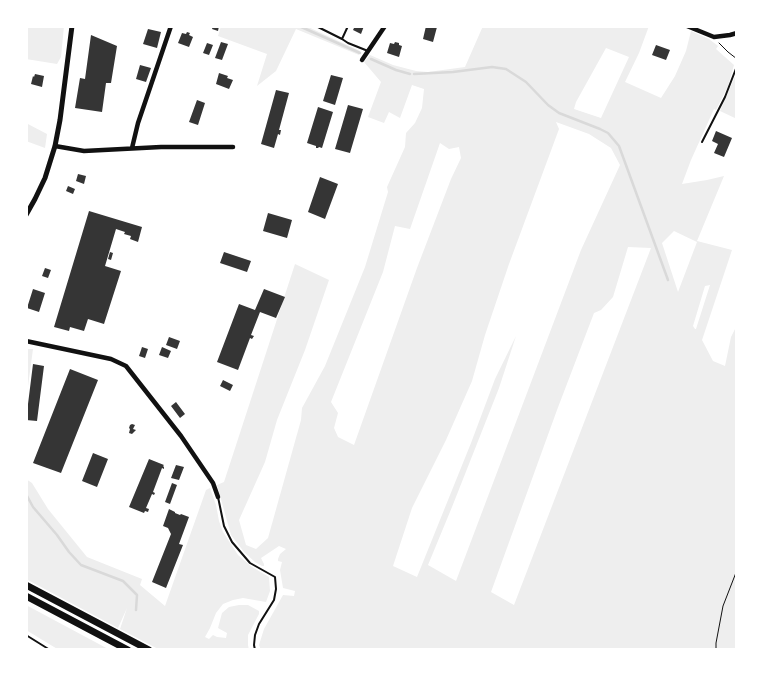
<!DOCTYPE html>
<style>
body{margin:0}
#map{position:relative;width:763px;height:676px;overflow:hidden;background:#fff;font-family:"Noto Sans",sans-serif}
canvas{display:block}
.frame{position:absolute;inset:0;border:28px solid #fff;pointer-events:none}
</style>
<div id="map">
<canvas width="763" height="676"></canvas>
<div class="frame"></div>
</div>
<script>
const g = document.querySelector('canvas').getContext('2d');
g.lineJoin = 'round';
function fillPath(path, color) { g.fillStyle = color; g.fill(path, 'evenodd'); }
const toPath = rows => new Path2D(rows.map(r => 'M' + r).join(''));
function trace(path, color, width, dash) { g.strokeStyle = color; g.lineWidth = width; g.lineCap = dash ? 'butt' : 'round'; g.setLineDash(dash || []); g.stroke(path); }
fillPath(toPath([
 [26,26,64,26,61,57,57,64,26,59],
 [221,26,306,26,360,51,359,55,296,29,276,71,257,86,267,54,218,36],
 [483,26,596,26,600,28,601,26,649,26,639,53,625,82,661,98,675,76,686,51,691,31,709,39,718,46,716,49,734,65,728,86,716,110,714,109,691,160,682,184,707,180,724,176,697,241,732,250,702,340,713,361,725,366,731,337,737,325,737,650,261,650,259,645,264,629,283,595,294,596,295,591,283,588,280,570,282,562,278,561,278,559,280,554,286,549,279,546,261,558,264,564,264,566,262,566,255,562,244,552,231,535,217,485,224,482,295,264,329,280,305,350,277,420,265,462,239,520,246,545,256,549,268,538,301,420,302,408,325,366,365,267,388,192,387,187,405,147,406,133,415,123,422,108,424,89,412,85,400,118,389,112,384,123,368,117,381,82,364,62,370,55,393,65,416,71,428,72,465,67],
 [606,48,629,57,601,118,574,109,576,102],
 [556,122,589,134,611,148,620,165,581,250,456,581,428,565,452,507,499,388,516,336,495,379,471,443,417,577,393,566,412,508,446,440,472,381,485,335,509,264,559,129],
 [440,143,449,149,459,147,461,158,451,179,417,268,354,445,338,437,334,428,338,413,331,402,383,272,395,226,410,229],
 [674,231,697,242,678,292,662,243],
 [628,247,651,248,514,605,491,592,557,410,594,313,601,310,613,297],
 [710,285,696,329,695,329,693,326,705,286],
 [737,72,737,119,720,111],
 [26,123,47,134,45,148,26,141],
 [26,349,33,349,26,401],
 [26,479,32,483,48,509,87,557,142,579,140,585,165,606,206,490,210,488,216,505,219,521,223,532,238,555,252,567,269,577,270,591,266,602,243,598,233,600,223,604,216,613,210,628,205,637,209,639,213,635,217,637,226,638,227,633,218,628,222,613,229,607,239,605,248,605,259,611,259,614,248,635,248,645,249,650,160,650,120,629,127,608,118,628,26,579],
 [26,605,97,643,110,650,59,650,26,630]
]), '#eee');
trace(toPath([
 [299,26,360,53],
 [371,59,396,70,410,74],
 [414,74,453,72,492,67,506,69,526,82,548,105,559,113,600,129,608,133,619,146,668,280],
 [26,494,33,507,57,535,69,552,81,565,123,581,137,595,136,610]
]), '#d9d9d9', 2.5);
fillPath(toPath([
 [213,26,219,26,218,31,212,29],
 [355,26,364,26,361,34,353,30],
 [426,26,436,26,437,27,433,42,423,39],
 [148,29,161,32,157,48,143,44],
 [187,32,190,33,189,35,193,37,189,47,178,43,182,33,186,34],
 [91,35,117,46,111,83,106,83,102,112,75,108,80,78,85,79],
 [221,42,228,44,222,60,215,58],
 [395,42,399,43,399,45,402,46,399,57,387,53,390,43,394,44],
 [207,43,213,45,209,55,203,53],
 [656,45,670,50,666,60,652,55],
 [140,65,151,68,146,82,136,79],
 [219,73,228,76,227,78,233,80,229,89,216,84],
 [35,74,44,76,42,87,31,84,33,76,34,77],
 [331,75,343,78,335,105,323,101],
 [276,90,289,93,279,130,281,130,280,135,278,134,274,148,261,144],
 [197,100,205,103,198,125,189,122],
 [348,105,363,109,350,153,335,149],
 [318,107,333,112,322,148,319,147,318,148,316,148,316,146,307,143],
 [716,131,732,138,724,157,714,153,718,144,712,141],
 [78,174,86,176,84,184,76,181],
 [320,177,338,184,325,219,308,212],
 [68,186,75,189,73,194,66,191],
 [89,211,142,227,138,242,130,239,131,236,124,234,125,232,116,229,105,266,121,271,104,324,88,319,84,331,70,327,69,331,54,327],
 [268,213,292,220,287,238,263,231],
 [110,252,113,253,111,260,108,259],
 [224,252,251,261,247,272,220,263],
 [45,268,51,270,48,278,42,276],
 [33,289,45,293,39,312,27,308],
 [264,289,285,297,276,318,260,312,251,335,254,336,252,339,250,338,238,370,217,362,239,304,255,310],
 [169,337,180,341,177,349,166,345],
 [142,347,148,349,145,358,139,356],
 [162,347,171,351,168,358,159,355],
 [33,364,44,366,37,421,26,420],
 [70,369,98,380,61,473,33,463],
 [223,380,233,385,230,391,220,386],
 [176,402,185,414,180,418,171,406],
 [132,424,135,425,133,429,136,430,132,434,129,433,130,429,129,428,130,425],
 [93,453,108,459,97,487,82,481],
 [149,459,164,465,163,466,164,467,164,469,162,468,153,492,155,493,154,495,152,494,146,508,149,509,148,512,145,511,144,513,129,507],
 [176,465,184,467,179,480,171,478],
 [172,483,177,485,170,504,165,502],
 [169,509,175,512,175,513,180,515,181,514,189,517,179,544,183,545,166,588,152,582,171,534,168,528,163,526]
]), '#353535');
trace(toPath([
 [719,43,728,52,737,59],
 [716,650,716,643,723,606,737,570]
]), '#111', 1);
trace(toPath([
 [316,26,342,39],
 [348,26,342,39,348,43,368,51],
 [702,142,725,97,737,66],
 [218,497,224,526,232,542,250,563,275,577,276,589,274,600,259,624,255,635,254,645,255,650],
 [26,635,50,650]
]), '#111', 2);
trace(toPath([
 [687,26,714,37,730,35,737,33],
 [362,60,385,26],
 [55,146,84,151,161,147,233,147],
 [132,148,138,123,171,26],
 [26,341,111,359,126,366,181,436,213,483,218,497]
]), '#111', 4.5);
trace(toPath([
 [26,215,35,199,45,178,55,146,60,120,72,26]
]), '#111', 5);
trace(toPath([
 [26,585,149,650],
 [26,596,128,650]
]), '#111', 7);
</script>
